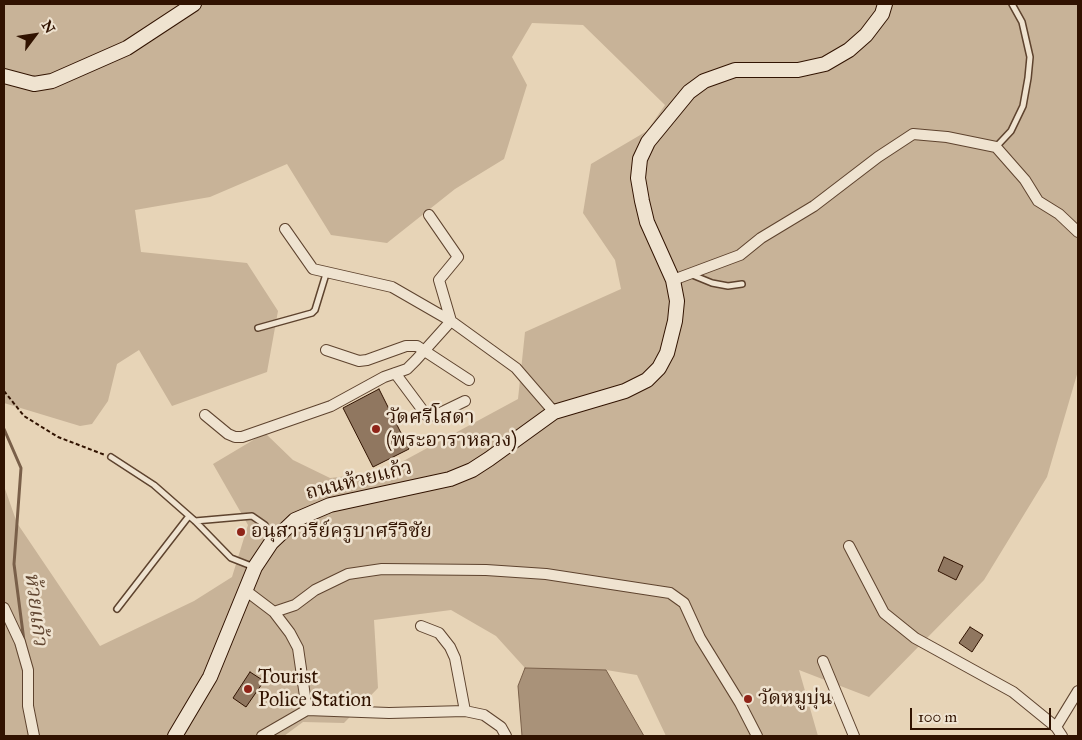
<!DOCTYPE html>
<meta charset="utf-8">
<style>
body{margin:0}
#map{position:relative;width:1082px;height:740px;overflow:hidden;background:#e7d4b7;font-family:"IM FELL Great Primer",serif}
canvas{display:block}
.frame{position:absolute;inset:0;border:5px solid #311301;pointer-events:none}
.north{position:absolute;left:10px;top:10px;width:50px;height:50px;-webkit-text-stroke:4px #efe3d0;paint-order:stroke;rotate:59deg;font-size:14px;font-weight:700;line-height:20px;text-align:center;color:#311301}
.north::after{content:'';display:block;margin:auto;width:18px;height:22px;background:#311301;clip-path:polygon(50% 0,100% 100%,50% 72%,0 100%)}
.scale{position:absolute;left:910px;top:708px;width:141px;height:22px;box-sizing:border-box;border:2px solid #311301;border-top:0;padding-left:6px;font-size:15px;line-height:18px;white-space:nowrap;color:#311301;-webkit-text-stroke:4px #efe3d0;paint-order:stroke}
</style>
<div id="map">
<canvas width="1082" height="740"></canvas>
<div class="frame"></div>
<div class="north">N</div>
<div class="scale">100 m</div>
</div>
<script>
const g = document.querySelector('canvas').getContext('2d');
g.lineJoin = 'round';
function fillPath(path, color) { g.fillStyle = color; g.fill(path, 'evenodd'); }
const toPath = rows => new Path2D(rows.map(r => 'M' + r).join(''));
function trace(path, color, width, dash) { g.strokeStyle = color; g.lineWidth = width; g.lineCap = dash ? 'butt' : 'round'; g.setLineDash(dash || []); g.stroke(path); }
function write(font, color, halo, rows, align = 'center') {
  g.font = font + ' "IM FELL Great Primer","Noto Serif Thai",serif'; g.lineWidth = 5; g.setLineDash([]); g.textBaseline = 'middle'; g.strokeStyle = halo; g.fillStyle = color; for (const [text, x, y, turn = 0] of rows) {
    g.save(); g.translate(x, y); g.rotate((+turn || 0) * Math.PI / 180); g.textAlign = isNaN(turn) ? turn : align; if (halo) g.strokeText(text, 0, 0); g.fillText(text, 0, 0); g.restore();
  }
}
fillPath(toPath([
 [4,4,1078,4,1078,371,1047,477,984,580,869,697,799,670,818,736,666,736,637,675,606,670,525,668,496,636,451,610,374,620,378,688,344,723,303,722,284,736,4,736,4,486,17,523,100,646,194,601,232,577,248,525,213,464,265,433,293,460,330,478,383,472,518,399,525,332,621,289,615,260,583,213,591,164,647,131,665,105,583,25,532,23,512,57,527,85,504,159,455,189,387,243,331,235,287,164,210,197,135,210,141,252,247,263,278,311,267,372,172,406,139,350,117,364,108,401,92,424,80,426,4,403]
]), '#c8b398');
const water = toPath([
 [525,668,606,670,644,736,522,736,518,686,525,668]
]);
fillPath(water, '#a99279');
trace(water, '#795f49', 1);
trace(toPath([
 [4,429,21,468,14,564,24,641]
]), '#795f49', 3);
const building = toPath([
 [379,389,409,449,373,467,343,408,379,389],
 [944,557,963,566,956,580,938,571,944,557],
 [970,627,983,635,972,652,959,643,970,627],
 [250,672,264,681,246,707,233,698,250,672]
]);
fillPath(building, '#907760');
trace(building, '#311301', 1);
const service = toPath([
 [996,147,1011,131,1023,106,1028,78,1030,57,1022,22,1012,4],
 [690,274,712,283,728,286,742,284],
 [258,328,312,313,315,310,326,274],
 [111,457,154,485,195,521,231,558,254,567],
 [195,521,252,516,265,525,270,540],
 [117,609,189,516]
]);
const minor = toPath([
 [285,229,313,269,392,287,451,321,516,368,554,412],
 [673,280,740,255,761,238,814,206,878,157,913,134,947,137,996,147,1025,180,1038,201,1059,214,1078,232],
 [326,350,359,361,367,360,406,346,417,346,469,380],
 [395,373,427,416,436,415,465,401],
 [205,415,228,434,235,437,242,437,331,406,384,377,407,369,416,360,451,321,439,280,458,257,429,215],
 [849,546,884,613,915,638,1013,692,1056,727,1062,736],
 [245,590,274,612,290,633,298,648,307,710],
 [4,608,20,642,28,670,28,706,34,736],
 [274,612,295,605,315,590,348,574,382,569,486,570,546,574,670,593,684,603,700,638,740,703,757,736],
 [421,626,439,633,450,647,455,658,465,711],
 [823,661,854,736],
 [1056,727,1078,691],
 [262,736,307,710,389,713,465,711,484,715,501,727,506,736]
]);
const secondary = toPath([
 [4,76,34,84,52,81,127,48,194,4],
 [175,736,210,677,255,567,271,543,295,520,330,505,450,479,472,470,489,459,554,412,625,391,647,380,659,368,667,353,675,321,677,301,673,280,647,222,642,201,638,178,640,159,648,142,689,92,704,81,735,70,798,70,825,64,849,50,866,35,882,14,885,4]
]);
trace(service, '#5e432e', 8);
trace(minor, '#5e432e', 12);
trace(secondary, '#311301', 16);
trace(toPath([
 [4,391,24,416,58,437,105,455]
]), '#311301', 2, [4, 2.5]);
trace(service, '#efe3d0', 5);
trace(minor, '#efe3d0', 10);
trace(secondary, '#efe3d0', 14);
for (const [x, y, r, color] of [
 [376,429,5,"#8f2418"],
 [241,532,5,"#8f2418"],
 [248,689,5,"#8f2418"],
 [748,699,5,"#8f2418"]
]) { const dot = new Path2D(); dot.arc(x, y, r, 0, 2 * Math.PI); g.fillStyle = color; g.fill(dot); trace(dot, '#efe3d0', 2); }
write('20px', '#311301', '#efe3d0', [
 ["วัดศรีโสดา",386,418],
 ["(พระอาราหลวง)",386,441],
 ["อนุสาวรีย์ครูบาศรีวิชัย",251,532],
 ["Tourist",258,678],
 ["Police Station",258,701],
 ["วัดหมูบุ่น",758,699]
], 'left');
write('20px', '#311301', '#efe3d0', [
 ["ถนนห้วยแก้ว",359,481,-14]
]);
write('italic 21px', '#614631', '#efe3d0', [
 ["ห้วยแก้ว",35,609,83]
]);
</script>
